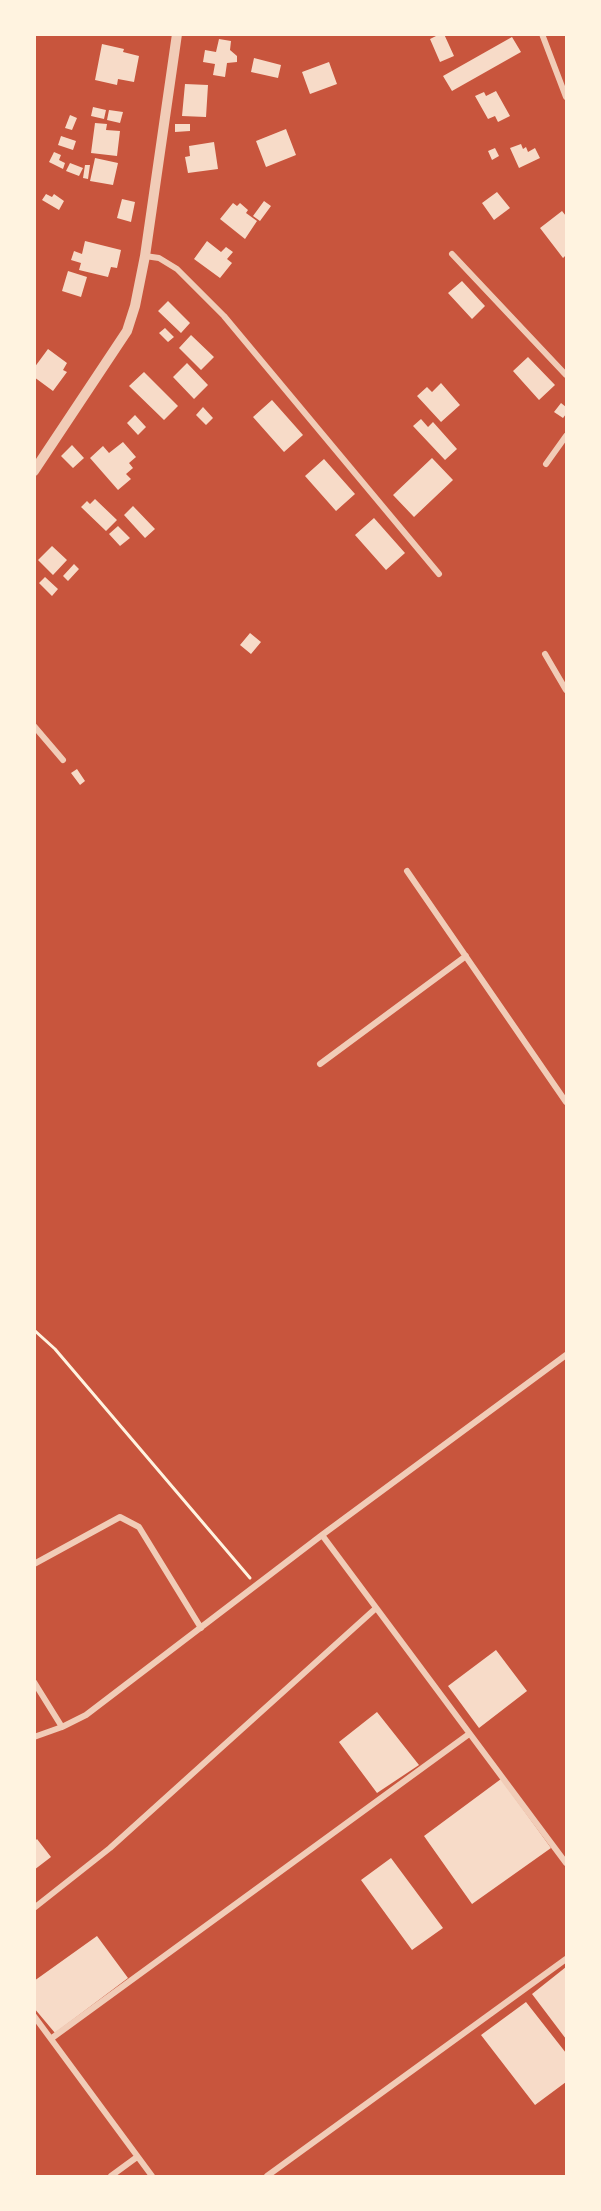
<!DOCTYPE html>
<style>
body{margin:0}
#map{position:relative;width:601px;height:2211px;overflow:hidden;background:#c8553d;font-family:Georgia,serif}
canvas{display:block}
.frame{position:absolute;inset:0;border:36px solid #fff3e0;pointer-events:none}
</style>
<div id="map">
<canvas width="601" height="2211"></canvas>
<div class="frame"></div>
</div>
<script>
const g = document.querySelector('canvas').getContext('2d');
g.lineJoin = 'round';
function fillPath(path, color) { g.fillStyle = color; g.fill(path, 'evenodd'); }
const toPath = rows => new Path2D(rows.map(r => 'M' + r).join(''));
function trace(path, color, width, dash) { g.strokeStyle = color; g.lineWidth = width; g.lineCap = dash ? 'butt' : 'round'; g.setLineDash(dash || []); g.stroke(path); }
fillPath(toPath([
 [440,34,444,34,454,56,440,62,430,39],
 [512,37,521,52,452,91,443,76],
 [219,39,231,41,230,50,237,56,237,62,227,63,225,77,213,75,215,64,203,62,205,50,216,52],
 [102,44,124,49,123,52,139,56,134,82,118,79,117,85,95,80],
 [254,58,281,65,278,78,251,72],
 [329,62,337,84,310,94,302,72],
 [185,84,208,85,206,117,182,116],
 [496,91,510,116,498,122,495,116,488,119,475,96,484,92,486,96],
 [93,107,106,110,104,119,91,116],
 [109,110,123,112,120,123,107,120],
 [70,115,77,118,72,130,65,128],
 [95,123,107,124,106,130,120,131,117,156,91,153],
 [175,124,190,124,190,131,175,132],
 [286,129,296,155,266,167,256,141],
 [61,136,76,141,73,150,58,145],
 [214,142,218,169,188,173,185,157,190,156,189,146],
 [521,144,523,149,526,147,528,152,535,148,540,158,519,168,510,148],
 [495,148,499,156,492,160,488,151],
 [54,152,61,155,59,160,65,163,63,169,49,162],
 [95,158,118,163,113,185,90,181],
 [70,163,83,168,79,176,66,171],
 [85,165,90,165,88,179,83,178],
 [497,192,510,208,494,220,482,203],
 [46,194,52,197,54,194,64,201,59,210,42,200],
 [122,199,135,202,131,222,117,218],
 [264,201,271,206,260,221,253,216],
 [233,203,237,206,240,203,248,210,246,213,257,221,245,239,220,219],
 [562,211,566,216,566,255,563,258,540,228],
 [85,241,121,250,117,268,111,267,108,277,79,270,81,263,71,260,74,251,82,254],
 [207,241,221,252,226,247,233,252,227,259,232,263,220,278,194,259],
 [68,271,87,277,81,297,62,291],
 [462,281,485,306,472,319,448,293],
 [168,301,190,323,181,333,158,311],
 [165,328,174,337,168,342,159,333],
 [191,335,214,357,201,370,179,348],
 [48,349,67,363,63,370,67,372,53,391,34,377,34,368],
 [528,357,555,385,539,400,513,371],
 [187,363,208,385,194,399,173,377],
 [144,372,178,406,164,420,129,386],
 [441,383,460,405,441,422,417,396,427,387,432,392],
 [272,400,303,435,284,452,253,417],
 [561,403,566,407,566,414,563,418,554,412],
 [203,407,213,418,206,425,196,415],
 [135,415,146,427,138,435,127,423],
 [421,419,428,427,433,422,457,449,445,460,413,426],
 [123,442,136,457,129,463,133,468,126,474,131,479,118,490,90,458,103,446,109,453],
 [72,445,84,458,73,468,61,456],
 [432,458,453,480,414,517,393,495],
 [324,459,355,494,336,511,305,476],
 [95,499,117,520,106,531,81,507,87,501,90,504],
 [133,506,155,529,145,538,124,515],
 [374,518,405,553,386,570,355,535],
 [118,526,130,538,120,546,109,534],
 [52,546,67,560,53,575,38,560],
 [74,564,79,569,68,581,63,576],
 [45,577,58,589,52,596,39,583],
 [250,633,261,642,251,654,240,645],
 [77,769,85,781,80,785,71,773],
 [496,1650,527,1691,479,1728,448,1686],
 [377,1712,419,1765,377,1793,339,1742],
 [501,1779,551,1848,472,1904,424,1836],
 [37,1839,51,1857,34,1870,34,1842],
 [391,1858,443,1928,412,1950,361,1880],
 [97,1936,128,1978,55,2033,34,2008,34,1981],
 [566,1967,566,2039,532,1994],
 [526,2002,566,2053,566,2082,535,2105,481,2035]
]), '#f7dbc8');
trace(toPath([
 [34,1330,55,1349,250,1578]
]), '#fff3e0', 3);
trace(toPath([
 [542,34,566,97],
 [452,254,566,375],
 [145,256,159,258,177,269,224,316,439,574],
 [546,464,566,436],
 [545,654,566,690],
 [34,726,63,760],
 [407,871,566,1102],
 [320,1064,466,956],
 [322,1535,566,1863],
 [34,1564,120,1517,139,1527,201,1628],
 [34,1682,62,1727],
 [34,1737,62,1727,86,1715,322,1535,566,1355],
 [34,1908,110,1848,375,1609],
 [34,2016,152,2176],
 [52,2038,469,1734],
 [111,2176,137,2157],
 [267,2176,566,1959]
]), '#f1ccb7', 6);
trace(toPath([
 [34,471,127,331,135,306,145,256,177,34]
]), '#f1ccb7', 10);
</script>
